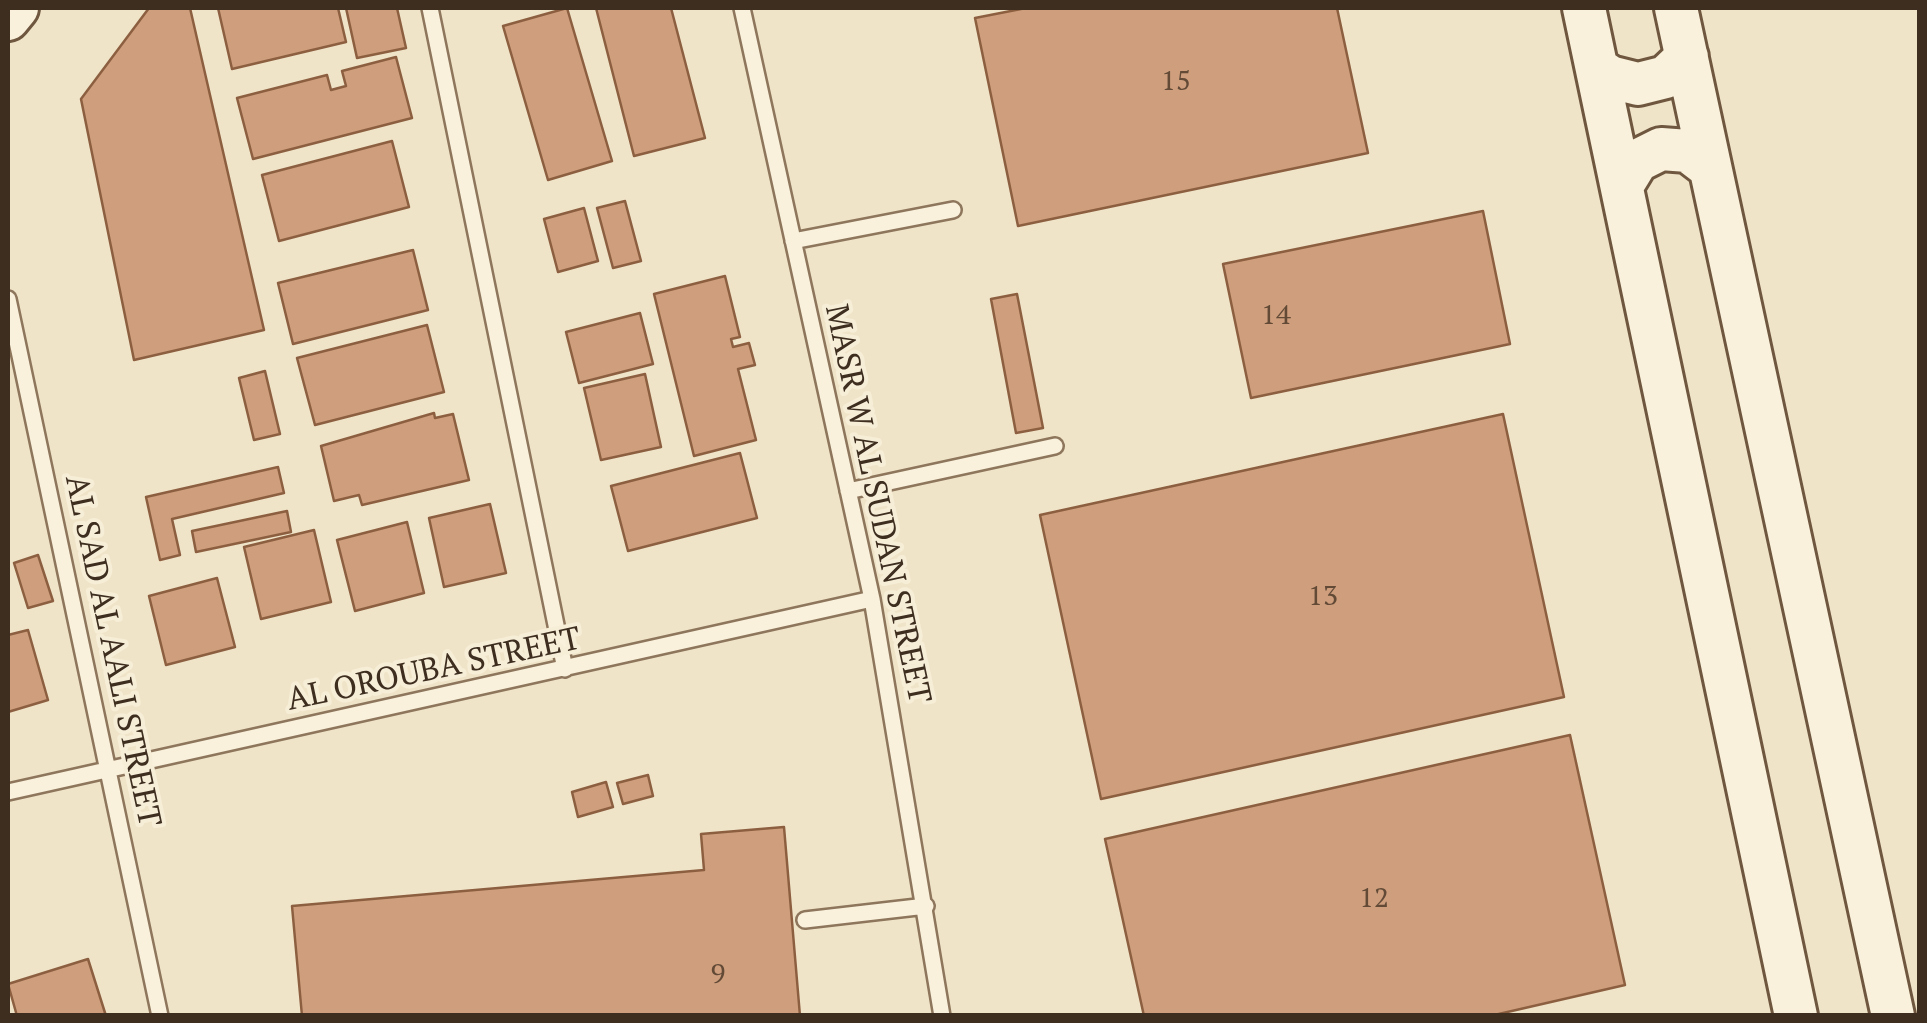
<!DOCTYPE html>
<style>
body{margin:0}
#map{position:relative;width:1927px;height:1023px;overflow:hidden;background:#f0e4c8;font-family:"PT Serif",serif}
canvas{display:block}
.frame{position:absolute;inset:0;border:10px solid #3d2e20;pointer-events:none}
</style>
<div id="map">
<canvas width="1927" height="1023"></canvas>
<div class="frame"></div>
</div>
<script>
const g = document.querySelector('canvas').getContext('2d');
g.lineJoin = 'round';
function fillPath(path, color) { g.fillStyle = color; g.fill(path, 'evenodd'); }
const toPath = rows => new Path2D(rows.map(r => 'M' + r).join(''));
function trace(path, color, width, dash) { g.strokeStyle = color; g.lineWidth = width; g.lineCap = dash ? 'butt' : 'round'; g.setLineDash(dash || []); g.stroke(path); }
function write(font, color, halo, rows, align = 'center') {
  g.font = font + ' "PT Serif",serif'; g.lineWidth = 8; g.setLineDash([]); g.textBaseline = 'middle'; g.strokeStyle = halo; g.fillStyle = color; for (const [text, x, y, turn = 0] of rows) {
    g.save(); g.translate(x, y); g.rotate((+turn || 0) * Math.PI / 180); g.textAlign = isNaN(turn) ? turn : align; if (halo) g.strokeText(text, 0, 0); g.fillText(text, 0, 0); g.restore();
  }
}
const building = toPath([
 [149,8,190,8,264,330,134,360,81,99,149,8],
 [218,8,338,8,346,42,232,69,218,8],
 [346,8,397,8,406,48,357,58,346,8],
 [567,8,612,161,548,180,503,26,567,8],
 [596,8,671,8,705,138,634,156,596,8],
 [1026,8,1337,8,1368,153,1018,226,975,18,1026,8],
 [396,57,412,118,253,159,237,98,327,75,331,90,346,86,342,71,396,57],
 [392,141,409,207,279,241,262,175,392,141],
 [625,201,641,261,613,268,597,208,625,201],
 [584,208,598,261,558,272,544,219,584,208],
 [1483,211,1510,344,1251,398,1223,264,1483,211],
 [413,250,428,310,293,344,278,283,413,250],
 [725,276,740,337,731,339,733,347,749,343,755,365,738,369,756,440,694,456,654,294,725,276],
 [1017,294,1043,428,1016,433,991,299,1017,294],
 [640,313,653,364,579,383,566,332,640,313],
 [427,325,444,392,315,425,297,358,427,325],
 [265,371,280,434,254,440,239,378,265,371],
 [645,374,661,447,601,460,584,388,645,374],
 [434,413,435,418,453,414,469,480,362,505,359,495,334,501,321,446,434,413],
 [1503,414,1564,697,1101,799,1040,515,1503,414],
 [740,453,757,518,628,551,611,486,740,453],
 [278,467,284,493,172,519,180,555,160,560,146,497,278,467],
 [490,504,506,573,444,587,429,518,490,504],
 [287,511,291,532,196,552,192,531,287,511],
 [407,522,424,593,355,611,337,540,407,522],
 [314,530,331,602,261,619,244,547,314,530],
 [38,555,53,601,28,608,14,563,38,555],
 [217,578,235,647,166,665,149,596,217,578],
 [28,630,48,700,8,712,8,635,28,630],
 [1570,735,1625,985,1490,1016,1144,1016,1105,839,1570,735],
 [648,775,653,796,623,804,617,783,648,775],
 [606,782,613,807,578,817,572,792,606,782],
 [784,827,800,1016,302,1016,292,906,704,870,701,834,784,827],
 [88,959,106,1016,17,1016,8,984,88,959]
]);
fillPath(building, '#cf9f7d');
trace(building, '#8d5f41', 2.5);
const lane = toPath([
 [430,8,565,669],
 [742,8,872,599,942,1016],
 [793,241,953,210],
 [8,299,160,1016],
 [848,491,1055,446],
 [8,792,872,599],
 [805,920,926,906]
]);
const secondary = toPath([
 [1584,8,1796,1016],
 [1676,8,1893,1016],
 [8,19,17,8],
 [1598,69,1610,77,1638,84,1666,77,1687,57],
 [1623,184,1637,161,1661,149,1688,151,1709,167]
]);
trace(lane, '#8d765c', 20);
trace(secondary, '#6f573f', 48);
trace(lane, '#faf1dc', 15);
trace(secondary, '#faf1dc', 42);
write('28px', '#624a37', null, [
 ["15",1176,82],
 ["14",1276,316],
 ["13",1323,597],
 ["12",1374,899],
 ["9",718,975]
]);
write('32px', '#3d2e20', '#f7eed8', [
 ["MASR W AL SUDAN STREET",877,504,78],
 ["AL SAD AL AALI STREET",112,651,78],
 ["AL OROUBA STREET",434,670,-12]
]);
</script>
